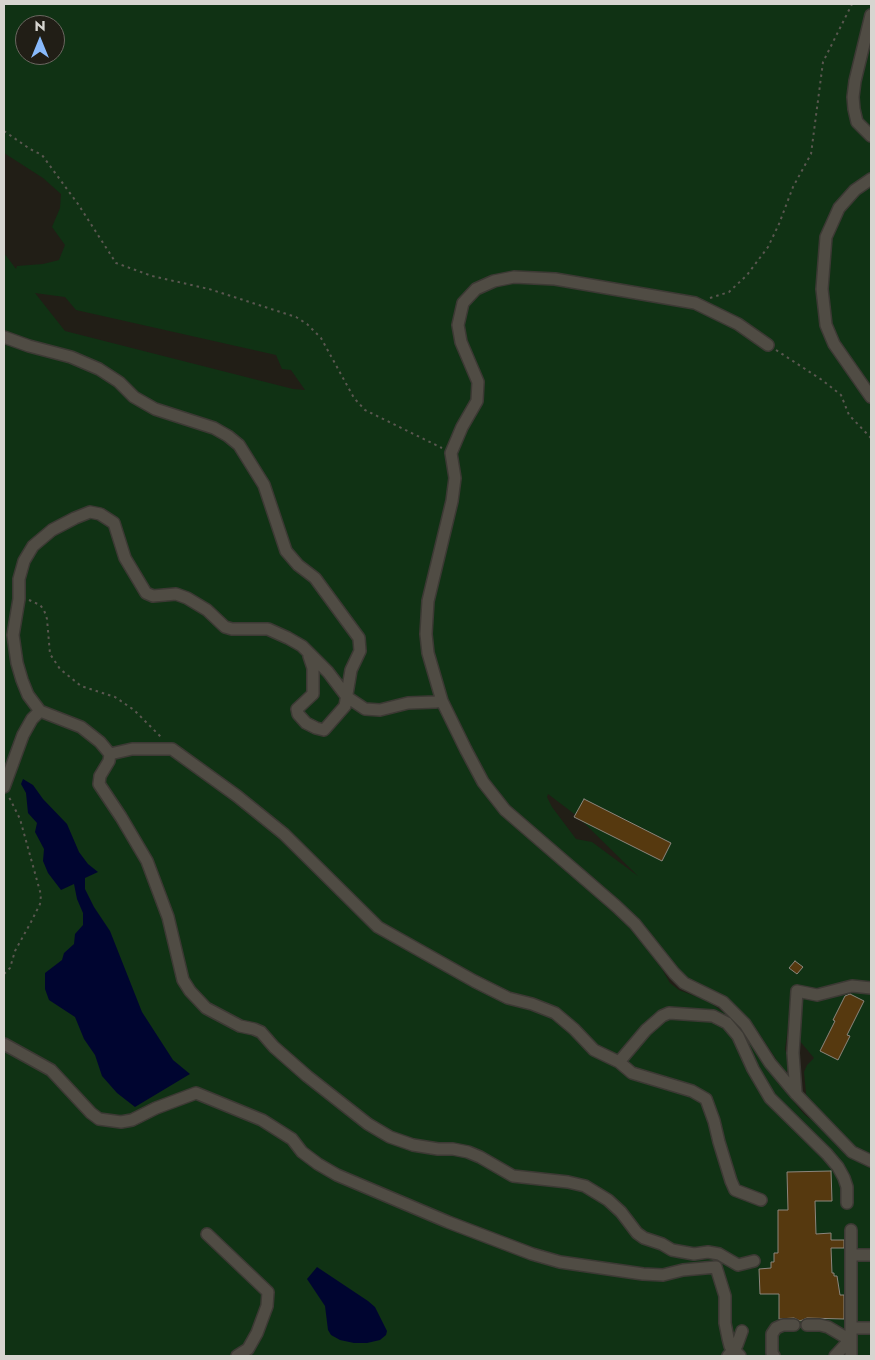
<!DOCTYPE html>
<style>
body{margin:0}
#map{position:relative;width:875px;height:1360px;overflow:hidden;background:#211e16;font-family:Jost,sans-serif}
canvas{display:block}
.frame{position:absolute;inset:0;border:5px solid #d7d5d0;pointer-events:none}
.north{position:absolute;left:15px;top:15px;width:50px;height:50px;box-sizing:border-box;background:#211e16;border:1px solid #6a6760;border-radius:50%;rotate:0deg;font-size:14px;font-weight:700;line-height:20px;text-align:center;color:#d7d5d0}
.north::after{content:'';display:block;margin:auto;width:18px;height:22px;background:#89bafc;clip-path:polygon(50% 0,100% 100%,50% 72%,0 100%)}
</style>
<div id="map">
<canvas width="875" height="1360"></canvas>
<div class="frame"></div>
<div class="north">N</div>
</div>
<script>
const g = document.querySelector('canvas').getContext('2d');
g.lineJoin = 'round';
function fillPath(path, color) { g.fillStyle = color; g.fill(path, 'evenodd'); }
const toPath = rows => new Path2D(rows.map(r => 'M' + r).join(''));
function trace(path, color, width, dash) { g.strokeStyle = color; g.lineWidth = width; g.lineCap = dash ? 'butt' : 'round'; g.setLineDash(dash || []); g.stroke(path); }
fillPath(toPath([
 [4,4,871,4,871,1356,4,1356,4,253,16,269,17,266,43,264,59,260,65,245,52,227,60,208,61,194,43,178,4,153],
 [25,25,55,25,55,55,25,55],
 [35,293,65,297,76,310,276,355,282,369,291,370,305,390,293,389,65,331],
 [548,794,577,816,638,876,592,842,576,839,552,807,547,797],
 [649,952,666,956,680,972,691,982,740,1011,754,1026,776,1059,778,1067,785,1073,789,1069,788,1059,785,1049,788,1027,814,1058,807,1065,804,1072,808,1114,810,1119,804,1114,780,1085,755,1051,746,1034,726,1014,708,1001,679,990,670,983,662,969]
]), '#103214');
fillPath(toPath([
 [23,779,33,785,43,799,67,824,79,852,88,864,98,872,85,878,85,889,94,907,110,931,142,1012,173,1060,190,1074,135,1107,117,1093,102,1076,95,1055,84,1039,75,1017,49,1000,45,989,45,973,62,960,64,953,74,944,75,934,83,925,83,913,77,899,74,884,61,890,48,873,43,861,44,849,35,832,37,823,28,813,26,793,21,784],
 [317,1267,368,1301,375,1307,387,1331,386,1335,380,1340,367,1343,354,1343,340,1340,331,1335,328,1330,325,1306,307,1279]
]), '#000530');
const building = toPath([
 [584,799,671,843,662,861,574,817,584,799],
 [795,961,803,967,797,974,789,968,795,961],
 [850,994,864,1001,847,1035,850,1036,838,1060,820,1051,835,1021,833,1020,845,996,850,994],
 [831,1171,832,1201,815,1201,816,1234,831,1233,831,1240,844,1240,844,1248,831,1248,832,1273,834,1273,834,1276,837,1276,840,1295,844,1295,844,1319,807,1318,800,1321,794,1318,779,1319,779,1294,760,1294,759,1269,771,1268,771,1262,774,1262,774,1253,778,1253,778,1210,788,1210,787,1172,831,1171]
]);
fillPath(building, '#56390f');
trace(building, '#8b857d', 1);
const minor = toPath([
 [871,15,855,81,853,97,854,109,857,122,871,136],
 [871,179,855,190,839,208,835,217,826,237,822,289,826,325,834,344,871,397],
 [4,337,29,346,71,357,99,369,119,382,134,397,155,409,214,428,228,436,239,445,264,485,286,551,298,565,315,578,359,638,360,651,351,670,345,706,324,730,316,728,306,723,298,714,297,709,313,694,313,668,309,656],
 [768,345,738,324,695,303,555,279,514,277,494,281,476,289,463,303,458,325,461,342,478,382,477,401,462,427,451,453,455,478,452,501,428,601,426,634,428,653,442,701,466,750,483,782,505,810,616,906,635,924,674,973,684,983,723,1002,745,1024,770,1063,796,1094,852,1152,871,1161],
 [442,701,435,702,408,703,380,710,365,709,347,697,328,672,302,646,288,638,268,629,232,629,225,627,207,610,187,598,176,594,153,596,146,593,125,558,114,523,100,514,90,512,75,518,52,530,33,546,24,561,19,579,19,599,13,635,17,663,22,680,28,695,40,711,81,727,100,742,110,754,109,761,100,776,99,784,121,817,147,861,168,917,183,980,190,991,206,1008,240,1026,254,1029,261,1032,274,1047,307,1076,368,1124,390,1137,413,1145,438,1149,453,1149,468,1152,480,1157,513,1176,568,1182,585,1186,608,1200,621,1212,637,1233,644,1238,662,1244,672,1250,694,1254,708,1252,719,1254,738,1265,754,1261],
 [110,754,132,749,172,749,237,796,284,834,378,927,474,981,508,998,532,1004,555,1013,574,1029,594,1050,619,1062,632,1073,692,1091,706,1099,714,1121,719,1142,731,1181,735,1190,761,1200],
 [4,787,23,735,32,719,40,711],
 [4,1044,51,1070,91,1113,99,1119,121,1122,132,1120,156,1108,196,1093,262,1120,292,1139,302,1152,318,1164,337,1175,448,1222,532,1254,560,1262,643,1274,663,1275,683,1270,716,1267,725,1296,725,1323,728,1338,730,1346,740,1356],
 [619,1062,646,1030,662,1016,669,1013,713,1016,727,1023,738,1036,753,1069,770,1098,827,1154,838,1167,844,1178,847,1187,847,1203],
 [796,1094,793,1053,797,991,817,995,852,986,871,988],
 [207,1234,268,1292,267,1306,257,1333,248,1349,237,1356],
 [851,1255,871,1255],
 [807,1325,820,1325,828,1327,845,1337,851,1337],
 [851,1328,871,1328],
 [728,1356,737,1345,742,1331],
 [774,1356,772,1353,772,1334,776,1328,783,1325,794,1325],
 [835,1356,846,1344,851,1344],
 [851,1356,851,1230]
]);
trace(minor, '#3c3934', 14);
trace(toPath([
 [4,131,30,149,42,155,78,204,116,263,152,276,209,289,296,317,307,324,321,338,354,398,365,410,442,448],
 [710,298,729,292,747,275,768,247,779,224,793,187,811,154,823,62,852,4],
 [776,350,822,380,841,395,849,415,871,438],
 [29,600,40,605,44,610,47,619,50,654,60,669,81,686,115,697,134,710,162,738],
 [4,974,10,968,15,951,31,922,40,904,41,895,20,819,9,797]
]), '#5a5750', 2, [2.5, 4]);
trace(minor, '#504c44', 11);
</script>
